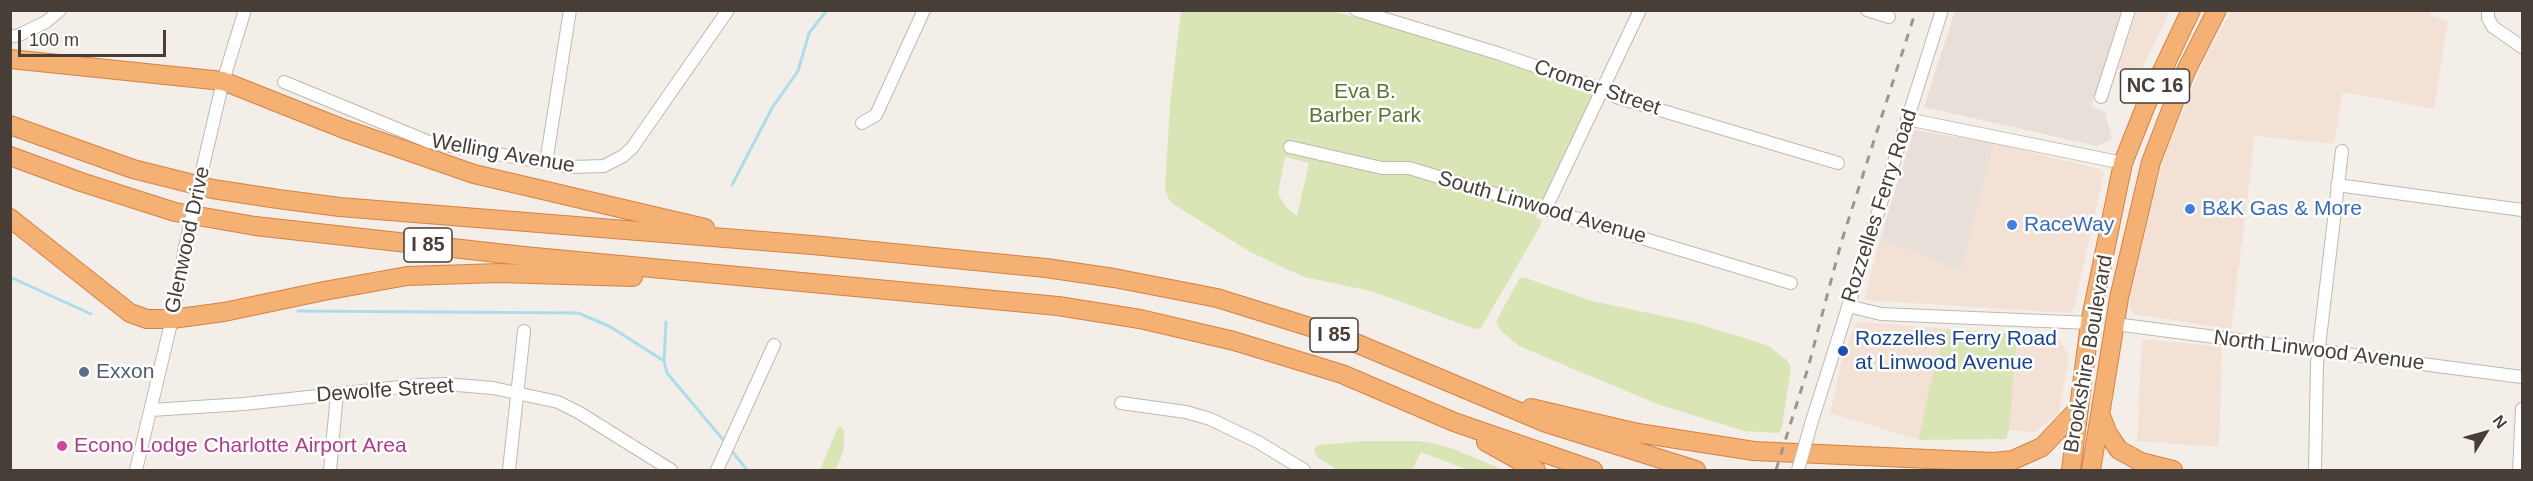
<!DOCTYPE html>
<style>
body{margin:0}
#map{position:relative;width:2533px;height:481px;overflow:hidden;background:#f4eee9;font-family:Helvetica,sans-serif}
canvas{display:block}
.frame{position:absolute;inset:0;border:12px solid #473e38;pointer-events:none}
.north{position:absolute;left:2455px;top:403px;width:60px;height:60px;-webkit-text-stroke:4px #fff;paint-order:stroke;rotate:53deg;font-size:16px;font-weight:700;line-height:24px;text-align:center;color:#473e38}
.north::after{content:'';display:block;margin:auto;width:21px;height:27px;background:#473e38;clip-path:polygon(50% 0,100% 100%,50% 72%,0 100%)}
.scale{position:absolute;left:18px;top:30px;width:148px;height:27px;box-sizing:border-box;border:3px solid #473e38;border-top:0;padding-left:8px;font-size:18px;line-height:21px;white-space:nowrap;color:#473e38;-webkit-text-stroke:4px #fff;paint-order:stroke}
</style>
<div id="map">
<canvas width="2533" height="481"></canvas>
<div class="frame"></div>
<div class="north">N</div>
<div class="scale">100 m</div>
</div>
<script>
const g = document.querySelector('canvas').getContext('2d');
g.lineJoin = 'round';
function fillPath(path, color) { g.fillStyle = color; g.fill(path, 'evenodd'); }
const toPath = rows => new Path2D(rows.map(r => 'M' + r).join(''));
function trace(path, color, width, dash) { g.strokeStyle = color; g.lineWidth = width; g.lineCap = dash ? 'butt' : 'round'; g.setLineDash(dash || []); g.stroke(path); }
function write(font, color, halo, rows, align = 'center') {
  g.font = font + ' Helvetica,sans-serif'; g.lineWidth = 5; g.setLineDash([]); g.textBaseline = 'middle'; g.strokeStyle = halo; g.fillStyle = color; for (const [text, x, y, turn = 0] of rows) {
    g.save(); g.translate(x, y); g.rotate((+turn || 0) * Math.PI / 180); g.textAlign = isNaN(turn) ? turn : align; if (halo) g.strokeText(text, 0, 0); g.fillText(text, 0, 0); g.restore();
  }
}
fillPath(toPath([
 [1955,11,2121,11,2091,106,2105,112,2112,139,2097,146,1924,107],
 [1914,130,1994,143,1961,271,1880,239]
]), '#e7dfd8');
fillPath(toPath([
 [2137,11,2170,11,2140,73,2118,69],
 [2231,11,2430,11,2430,15,2448,21,2434,109,2343,92,2334,144,2255,136,2231,329,2133,314,2129,307,2130,300,2154,192,2165,155,2205,58],
 [1994,143,2100,169,2104,173,2074,308,2067,313,1864,300,1880,239,1961,271],
 [1857,322,2058,337,2069,356,2059,413,2035,432,2009,430,1919,440,1830,413,1840,368,1851,333],
 [2142,339,2222,347,2219,447,2137,441]
]), '#f4e1d6');
fillPath(toPath([
 [1181,11,1332,11,1409,32,1595,92,1535,217,1541,220,1541,225,1481,328,1475,329,1371,291,1304,277,1250,252,1173,204,1168,198,1165,186,1170,105],
 [1285,157,1309,163,1297,216,1286,207,1278,194],
 [1520,278,1526,278,1592,301,1695,323,1767,345,1787,360,1791,367,1782,427,1779,433,1744,431,1657,404,1519,346,1501,331,1496,321],
 [1946,329,2017,334,2009,430,2006,439,1919,440,1928,393],
 [838,427,841,427,844,431,844,447,840,460,835,470,820,470],
 [1366,441,1419,441,1436,444,1454,449,1503,470,1468,470,1421,452,1412,470,1337,470,1317,457,1314,450,1317,445]
]), '#d9e5b5');
trace(toPath([
 [732,185,772,108,798,71,809,33,827,10],
 [10,277,91,314],
 [298,311,578,313,609,326,664,361],
 [666,322,664,361,667,373,725,442],
 [731,450,747,470]
]), '#aadeec', 3);
const minor = toPath([
 [1356,10,1500,54,1602,89,1616,97,1838,163],
 [1867,10,1889,17],
 [2488,10,2488,18,2493,27,2522,47],
 [10,37,19,35,46,22,60,10],
 [284,82,429,142,571,167,604,166,623,156,632,148,728,10],
 [2101,97,2129,10],
 [1907,119,2123,163],
 [862,123,876,115,924,10],
 [1290,147,1382,168,1409,168,1791,283],
 [546,163,570,10],
 [201,175,223,81,245,10],
 [2337,185,2522,210],
 [1546,208,1640,10],
 [1848,306,1881,314,2090,323],
 [2115,324,2522,377],
 [1121,403,1186,412,1210,419,1258,442,1304,470],
 [151,410,244,404,419,385,445,384,493,388,558,402,578,412,671,470],
 [1811,424,1942,10],
 [136,470,176,302,184,252],
 [330,470,337,393],
 [509,470,524,331],
 [717,470,774,345],
 [2315,470,2317,364,2342,151],
 [2519,470,2522,409]
]);
const highway = toPath([
 [10,59,223,81,344,129,474,174,705,228],
 [10,125,133,169,213,189,278,199,340,207,812,245,1046,268,1114,278,1217,298,1339,336,1546,423,1696,470],
 [10,156,81,182,175,212,255,226,524,256,1058,306,1140,319,1234,341,1342,374,1454,422,1593,470],
 [10,218,130,313,147,319,172,319,224,312,324,291,407,276,499,273,633,277],
 [1531,408,1638,433,1754,451,1994,462,2013,460,2042,447,2077,410],
 [2101,416,2108,434,2119,450,2141,462,2173,470],
 [1486,442,1536,470],
 [2071,470,2090,323,2123,163,2146,105,2191,10],
 [2091,470,2119,298,2151,162,2186,71,2217,10]
]);
trace(minor, '#c2b7af', 14);
trace(highway, '#d48243', 20);
trace(minor, '#fff', 12);
trace(highway, '#f5b073', 18);
trace(toPath([
 [1776,470,1808,368,1841,243,1916,10]
]), '#979797', 3, [8, 8]);
const minorBridge = toPath([
 [184,252,201,175],
 [1798,470,1811,424]
]);
trace(minorBridge, '#c2b7af', 14, []);
trace(minorBridge, '#fff', 12);
for (const [x, y, r, color] of [
 [2190,209,6,"#3f7fe0"],
 [2012,225,6,"#3f7fe0"],
 [1843,351,6,"#1a4fb4"],
 [84,372,6,"#5c6f8a"],
 [62,446,6,"#d1479c"]
]) { const dot = new Path2D(); dot.arc(x, y, r, 0, 2 * Math.PI); g.fillStyle = color; g.fill(dot); trace(dot, '#fff', 2); }
for (const [x, y, w] of [
 [2155,86,69],
 [428,245,48],
 [1334,335,48]
]) { const box = new Path2D(); box.roundRect(x - w / 2, y - 17, w, 34, 4.5); g.fillStyle = '#fff'; g.fill(box); trace(box, '#473e38', 1.5); }
write('bold 20px', '#473e38', null, [
 ["NC 16",2155,86],
 ["I 85",428,245],
 ["I 85",1334,335]
]);
write('21px', '#473e38', '#fff', [
 ["Cromer Street",1597,88,19],
 ["Welling Avenue",503,154,10],
 ["Rozzelles Ferry Road",1880,206,-72],
 ["South Linwood Avenue",1542,208,16],
 ["Glenwood Drive",188,240,-78],
 ["North Linwood Avenue",2319,351,7],
 ["Brookshire Boulevard",2089,354,-80],
 ["Dewolfe Street",385,391,-4]
]);
write('21px', '#57752e', '#fff', [
 ["Eva B.",1365,92],
 ["Barber Park",1365,116]
]);
write('21px', '#366cbe', '#fff', [
 ["B&K Gas & More",2202,209],
 ["RaceWay",2024,225]
], 'left');
write('21px', '#164399', '#fff', [
 ["Rozzelles Ferry Road",1855,339],
 ["at Linwood Avenue",1855,363]
], 'left');
write('21px', '#4e5e75', '#fff', [
 ["Exxon",96,372]
], 'left');
write('21px', '#b23c85', '#fff', [
 ["Econo Lodge Charlotte Airport Area",74,446]
], 'left');
</script>
